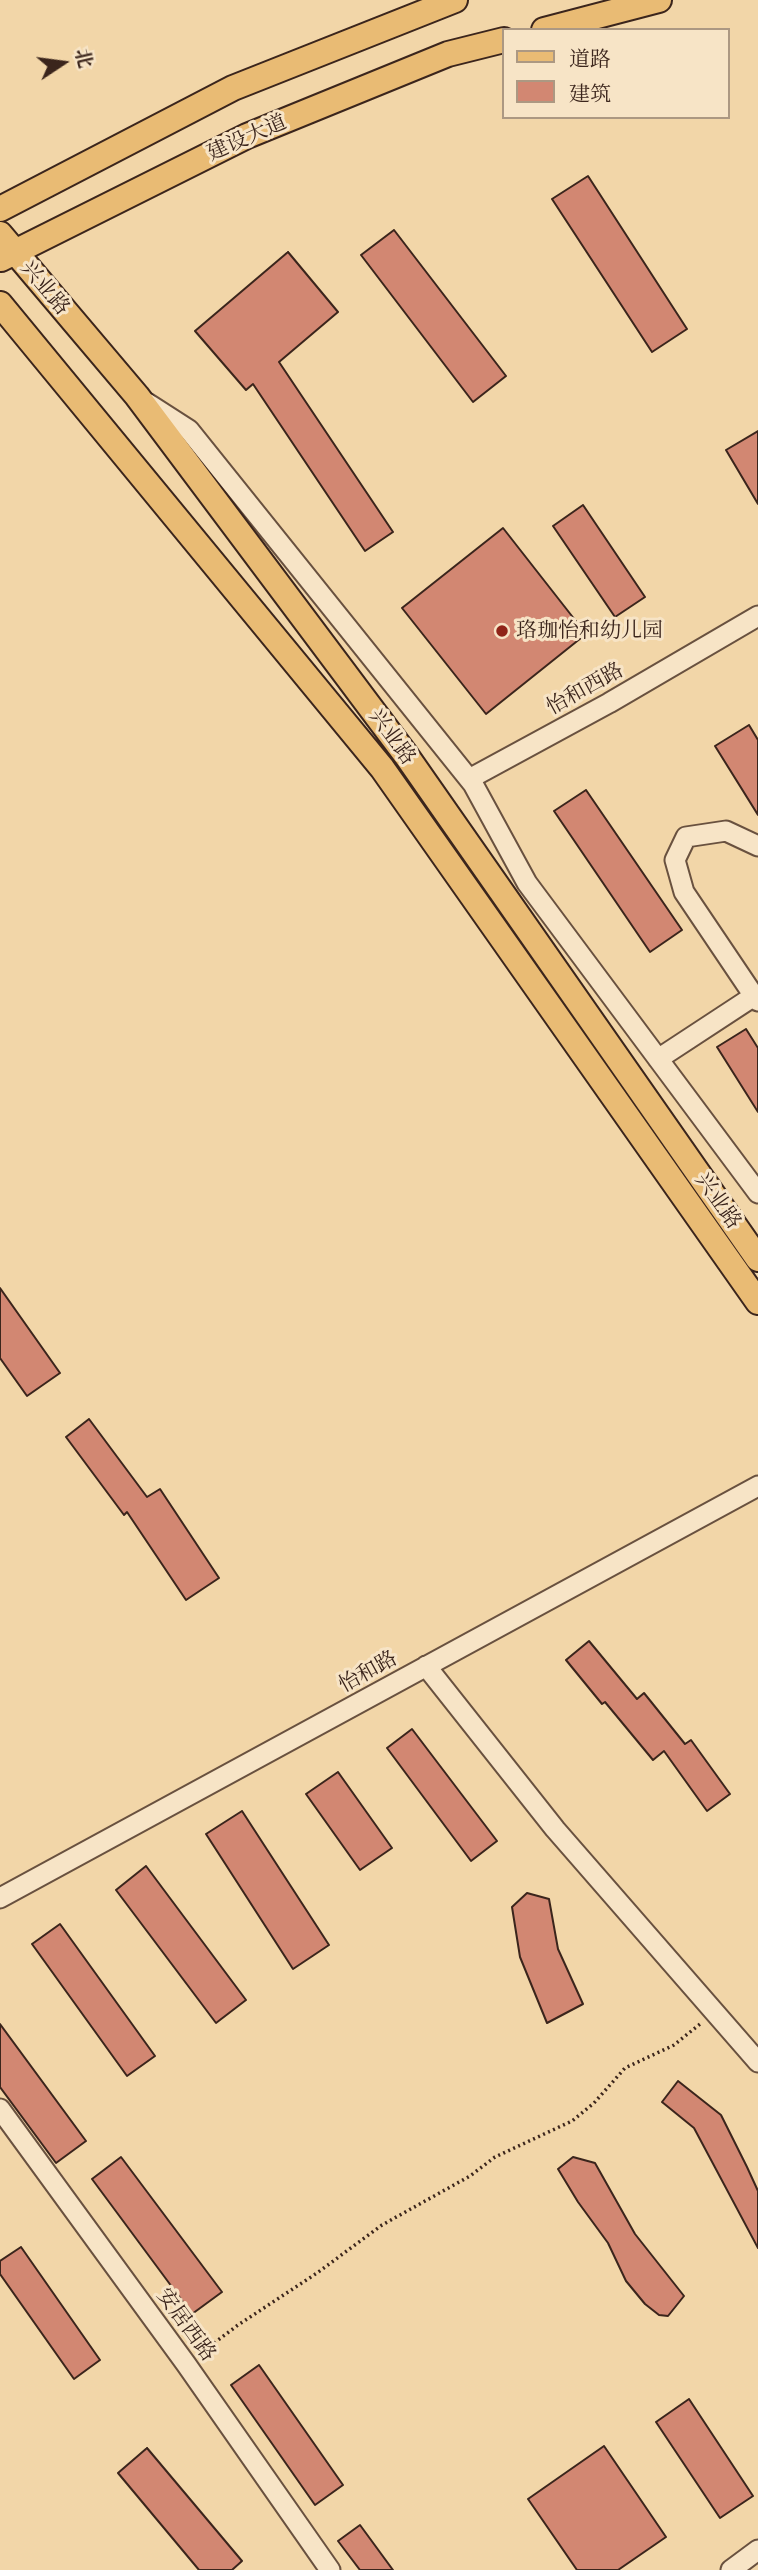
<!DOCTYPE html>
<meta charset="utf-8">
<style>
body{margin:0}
#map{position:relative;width:758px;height:2570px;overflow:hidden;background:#f2d6a8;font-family:"Libre Caslon Text","Noto Serif SC",serif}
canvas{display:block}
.legend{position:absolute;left:502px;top:28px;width:228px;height:91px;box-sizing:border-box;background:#f7e4c6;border:2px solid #ac9882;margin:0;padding:9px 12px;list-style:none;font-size:21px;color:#3b251c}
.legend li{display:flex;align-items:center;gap:14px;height:35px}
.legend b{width:35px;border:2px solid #ac9882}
.north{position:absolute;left:28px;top:28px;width:70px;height:70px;-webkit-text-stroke:5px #f7e4c6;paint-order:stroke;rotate:77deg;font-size:19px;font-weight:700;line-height:28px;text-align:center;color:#3b251c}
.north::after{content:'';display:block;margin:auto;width:24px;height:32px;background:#3b251c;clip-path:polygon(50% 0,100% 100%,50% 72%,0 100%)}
</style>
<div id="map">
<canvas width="758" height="2570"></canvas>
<ul class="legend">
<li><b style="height:9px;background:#e9bb74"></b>道路</li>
<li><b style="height:19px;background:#d28772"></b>建筑</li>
</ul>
<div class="north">北</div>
</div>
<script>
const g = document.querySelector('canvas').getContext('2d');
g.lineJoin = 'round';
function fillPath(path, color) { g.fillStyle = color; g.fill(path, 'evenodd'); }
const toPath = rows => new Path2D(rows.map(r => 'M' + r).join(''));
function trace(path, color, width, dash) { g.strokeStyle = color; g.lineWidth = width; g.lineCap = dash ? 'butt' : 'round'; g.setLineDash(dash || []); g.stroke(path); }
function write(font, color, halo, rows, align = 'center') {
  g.font = font + ' "Libre Caslon Text","Noto Serif SC",serif'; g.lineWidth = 6; g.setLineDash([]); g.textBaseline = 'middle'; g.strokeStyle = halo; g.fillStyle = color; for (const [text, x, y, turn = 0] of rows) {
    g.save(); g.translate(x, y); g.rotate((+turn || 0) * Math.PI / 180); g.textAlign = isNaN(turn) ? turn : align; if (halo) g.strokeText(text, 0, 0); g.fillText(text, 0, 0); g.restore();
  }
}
const building = toPath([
 [588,176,687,329,652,352,552,199,588,176],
 [394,230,506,376,473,402,361,255,394,230],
 [288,252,338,312,279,362,393,532,365,551,253,384,246,390,195,331,288,252],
 [758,431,758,504,726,450,758,431],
 [583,505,645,597,615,617,553,526,583,505],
 [503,528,586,634,486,714,402,608,503,528],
 [749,725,758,740,758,815,715,746,749,725],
 [586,790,682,930,650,952,554,811,586,790],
 [746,1029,758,1048,758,1112,717,1047,746,1029],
 [0,1288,60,1373,27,1396,0,1358,0,1288],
 [89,1419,147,1497,160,1489,219,1578,186,1600,127,1512,124,1515,66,1437,89,1419],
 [589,1641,637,1699,644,1693,685,1744,691,1740,730,1794,707,1811,664,1751,653,1760,605,1702,602,1704,566,1660,589,1641],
 [412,1729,497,1841,471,1861,387,1748,412,1729],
 [338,1772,392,1848,360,1870,306,1794,338,1772],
 [242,1811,329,1945,293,1969,206,1834,242,1811],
 [146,1866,246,2000,216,2023,116,1890,146,1866],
 [527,1893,549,1899,558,1949,583,2004,547,2023,520,1957,512,1907,527,1893],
 [60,1924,155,2056,127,2076,32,1944,60,1924],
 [0,2024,86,2141,56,2163,0,2087,0,2024],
 [678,2081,721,2115,747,2167,758,2191,758,2248,694,2128,662,2102,678,2081],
 [121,2157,222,2292,192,2314,92,2179,121,2157],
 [573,2157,595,2163,635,2234,684,2296,668,2316,659,2315,645,2304,626,2281,608,2243,578,2202,558,2169,573,2157],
 [21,2247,100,2360,74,2379,0,2274,0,2261,21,2247],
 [259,2365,343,2485,315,2505,231,2385,259,2365],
 [689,2399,753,2496,720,2518,656,2422,689,2399],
 [604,2446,666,2537,618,2570,577,2570,528,2499,604,2446],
 [147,2448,242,2561,232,2570,199,2570,118,2473,147,2448],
 [360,2525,393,2570,360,2570,338,2541,360,2525]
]);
fillPath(building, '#d28772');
trace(building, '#3b251c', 2);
const minor = toPath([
 [147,403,189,430,473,784,527,883,758,1193],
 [469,779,609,703,758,616],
 [754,996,684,892,675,860,686,837,726,831,758,846],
 [658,1059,754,996,758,1001],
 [426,1666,555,1829,758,2062],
 [0,1898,758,1486],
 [0,2109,186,2364,330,2570],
 [731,2570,758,2550]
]);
const major = toPath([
 [544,30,659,0],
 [0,209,233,88,455,0],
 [0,234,137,396,406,755,758,1259],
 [1,259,247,136,448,54,504,40],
 [0,304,382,768,758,1302]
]);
trace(minor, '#69513f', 23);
trace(major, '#3b251c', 28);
trace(toPath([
 [201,2353,238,2325,317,2273,382,2225,470,2176,495,2157,572,2121,594,2103,625,2068,674,2045,700,2024]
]), '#3b251c', 3.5, [2, 3.5]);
trace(minor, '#f7e4c6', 19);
trace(major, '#e9bb74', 24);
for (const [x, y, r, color] of [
 [502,631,7,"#8f2418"]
]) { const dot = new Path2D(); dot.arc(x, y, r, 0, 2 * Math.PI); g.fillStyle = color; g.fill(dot); trace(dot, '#f7e4c6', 2.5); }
write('21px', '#3b251c', '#f7e4c6', [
 ["建设大道",247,138,-24],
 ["兴业路",45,288,50],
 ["怡和西路",585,689,-29],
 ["兴业路",392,737,54],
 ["兴业路",718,1201,55],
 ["怡和路",368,1672,-29],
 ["安居西路",186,2325,54]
]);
write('21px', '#3b251c', '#f7e4c6', [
 ["珞珈怡和幼儿园",516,631]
], 'left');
</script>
